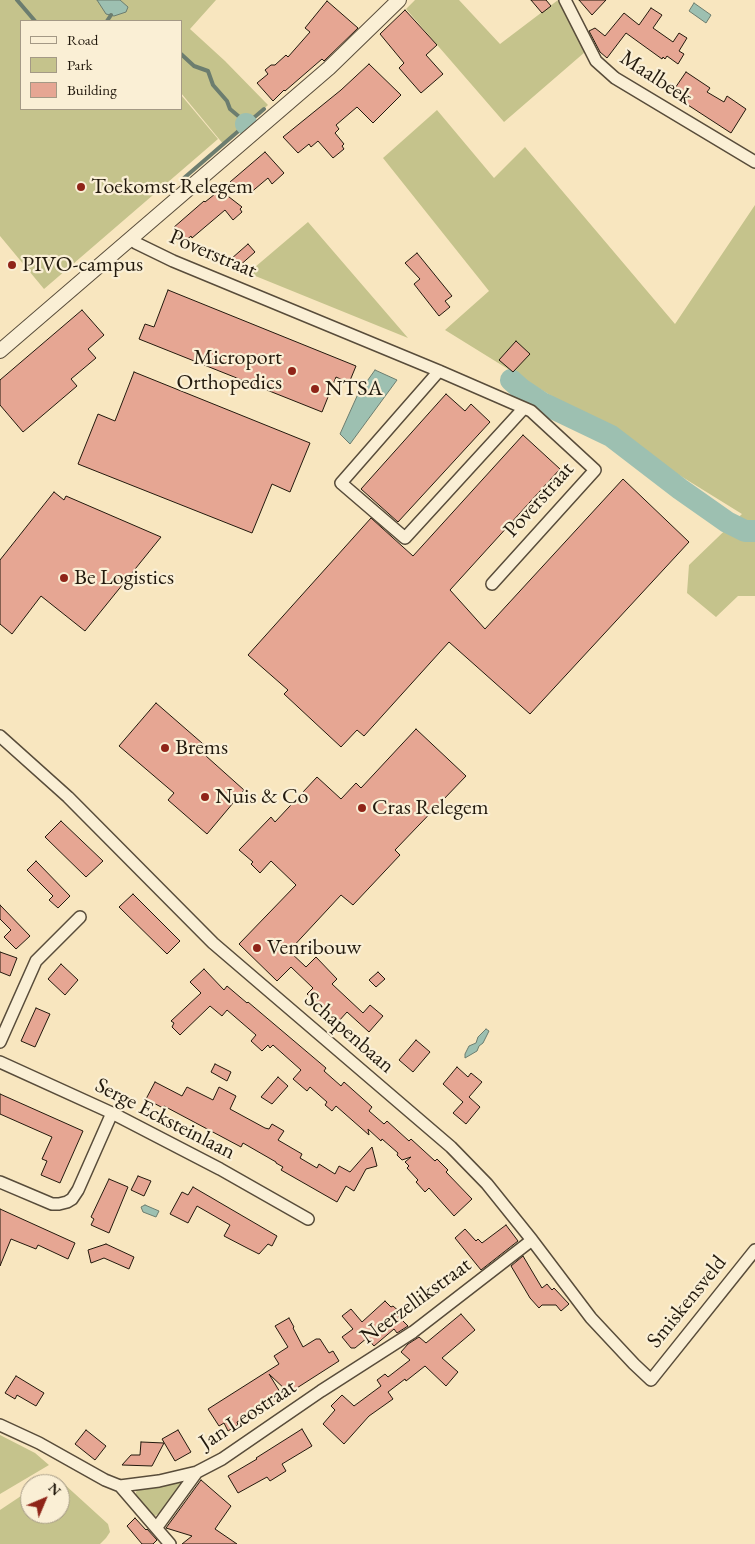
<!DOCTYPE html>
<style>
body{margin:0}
#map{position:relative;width:755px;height:1544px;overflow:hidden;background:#f8e6bf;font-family:"EB Garamond",serif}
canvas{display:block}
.legend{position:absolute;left:20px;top:20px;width:162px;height:90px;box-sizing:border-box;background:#faefd5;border:1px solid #a49985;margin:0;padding:6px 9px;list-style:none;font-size:15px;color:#22190d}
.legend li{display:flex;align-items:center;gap:10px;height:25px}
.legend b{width:25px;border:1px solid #a49985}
.north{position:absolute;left:20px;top:1474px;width:50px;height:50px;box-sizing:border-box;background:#faefd5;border:1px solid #a49985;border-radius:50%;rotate:45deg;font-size:14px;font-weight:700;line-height:20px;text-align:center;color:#22190d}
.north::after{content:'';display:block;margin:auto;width:18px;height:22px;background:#8f2418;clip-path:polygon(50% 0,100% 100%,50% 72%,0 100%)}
</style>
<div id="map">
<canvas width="755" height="1544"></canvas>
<ul class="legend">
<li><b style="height:6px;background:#faefd5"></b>Road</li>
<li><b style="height:14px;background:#c5c38c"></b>Park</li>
<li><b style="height:14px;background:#e6a693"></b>Building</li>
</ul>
<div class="north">N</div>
</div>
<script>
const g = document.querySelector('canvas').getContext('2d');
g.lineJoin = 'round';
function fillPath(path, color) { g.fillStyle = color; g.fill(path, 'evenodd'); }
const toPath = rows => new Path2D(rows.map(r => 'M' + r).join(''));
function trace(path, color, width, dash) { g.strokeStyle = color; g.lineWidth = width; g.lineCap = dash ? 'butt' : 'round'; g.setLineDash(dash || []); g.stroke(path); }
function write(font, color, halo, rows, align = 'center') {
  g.font = font + ' "EB Garamond",serif'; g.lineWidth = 4.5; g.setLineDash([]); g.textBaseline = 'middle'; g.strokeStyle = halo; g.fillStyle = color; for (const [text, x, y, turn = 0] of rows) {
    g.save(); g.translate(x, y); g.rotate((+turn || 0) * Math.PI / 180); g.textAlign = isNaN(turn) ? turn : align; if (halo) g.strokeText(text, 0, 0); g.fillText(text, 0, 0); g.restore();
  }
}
fillPath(toPath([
 [0,0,216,0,190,29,225,61,268,105,224,145,181,93,181,21,21,21,21,109,181,109,181,95,218,139,44,289,0,236],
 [415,0,459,0,500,44,558,0,562,0,585,52,504,122,406,9],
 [437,110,494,178,525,147,675,324,755,205,755,596,738,596,716,617,687,593,689,565,742,514,445,330,489,291,383,158],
 [308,222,408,338,248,273],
 [0,1435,35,1453,49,1465,0,1494],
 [52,1477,56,1478,63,1483,108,1524,110,1532,106,1538,100,1544,0,1544,0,1510,30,1490,30,1514,60,1514,60,1484,39,1484],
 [182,1481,183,1483,162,1511,155,1516,151,1514,136,1498,136,1492,138,1489]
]), '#c5c38c');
const water = toPath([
 [97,0,120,0,128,7,126,12,114,16,106,14,97,0],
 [694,3,711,15,706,23,689,11,694,3],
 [375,370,397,380,350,444,340,434,358,394,375,370],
 [486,1029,489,1031,483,1043,479,1046,477,1051,465,1058,465,1054,469,1046,476,1043,478,1037,486,1029],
 [145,1205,159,1211,156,1217,143,1212,141,1207,145,1205]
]);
fillPath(water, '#9dc0b1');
trace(water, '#6c7d6f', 1);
trace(toPath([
 [17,0,35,21],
 [107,21,111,15],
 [181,54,194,66,208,71,213,85,227,101,230,109,243,120,246,124],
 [184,178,264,109]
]), '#6c7d6f', 4);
trace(toPath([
 [246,124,247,125],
 [511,380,521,389,542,403,611,436,680,489,727,522,745,531,755,531]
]), '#9dc0b1', 22);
const building = toPath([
 [531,0,546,0,551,6,542,13,531,0],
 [579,0,606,0,592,15,579,0],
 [327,1,358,28,324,61,322,59,285,91,284,90,273,101,257,83,268,74,265,70,271,65,275,65,286,55,288,57,310,32,305,28,327,1],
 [651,8,662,15,653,28,673,42,679,33,687,38,679,51,684,54,678,64,667,56,665,59,663,57,662,59,626,33,607,58,600,52,589,31,595,28,605,36,624,13,639,25,651,8],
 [405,10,437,45,426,55,443,74,421,93,399,68,404,63,380,34,405,10],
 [369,64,401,95,373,123,357,107,336,125,339,129,335,133,344,144,342,146,344,149,333,158,318,141,311,147,309,144,298,153,283,137,341,90,369,64],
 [686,72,710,88,707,92,724,102,727,96,746,109,731,133,671,94,686,72],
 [265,152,284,173,272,184,268,178,249,194,230,182,265,152],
 [220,190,242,207,240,209,242,212,233,220,225,210,192,238,191,236,184,242,173,228,204,201,205,202,220,190],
 [248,244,255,252,238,267,231,259,248,244],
 [417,253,452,296,445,301,450,307,439,316,414,284,420,279,405,263,417,253],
 [168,290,356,366,349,383,336,377,322,412,139,339,145,324,154,327,168,290],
 [82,310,104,335,88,349,96,358,71,379,77,386,23,432,0,405,0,380,82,310],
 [516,341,530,354,513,372,499,360,516,341],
 [134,372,310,443,290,492,272,484,252,533,78,464,98,414,115,421,134,372],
 [446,394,465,411,471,404,490,422,398,522,361,489,446,394],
 [523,435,560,469,450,590,485,629,623,479,689,542,530,714,449,642,364,736,357,730,341,747,284,694,288,690,248,655,371,518,413,556,523,435],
 [54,492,64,500,66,496,161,537,85,631,41,596,12,634,0,624,0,560,54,492],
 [156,703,210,750,206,756,244,790,207,834,168,800,174,793,119,746,156,703],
 [416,729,466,776,395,850,400,855,353,905,341,895,289,951,306,967,316,957,337,979,332,984,363,1013,370,1005,383,1016,369,1032,347,1012,338,1022,307,994,313,988,291,967,277,981,239,944,296,885,271,861,260,873,251,864,253,862,239,850,271,817,275,822,317,777,341,799,356,783,361,788,416,729],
 [61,821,103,861,86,877,45,837,61,821],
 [36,861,70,896,58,908,49,900,53,896,27,870,36,861],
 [133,894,180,941,167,954,119,907,133,894],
 [0,905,30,936,16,949,4,937,11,930,0,919,0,905],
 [0,952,17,958,10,976,0,972,0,952],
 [61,964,78,980,65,995,48,979,61,964],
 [204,969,224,990,227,986,247,1003,248,1002,326,1068,324,1071,341,1086,344,1082,372,1107,369,1111,384,1124,387,1121,409,1141,411,1139,435,1161,437,1159,448,1170,446,1172,472,1199,454,1216,429,1188,425,1192,416,1182,418,1180,407,1168,409,1166,405,1162,411,1157,402,1160,397,1155,398,1153,382,1139,381,1141,368,1129,369,1135,336,1106,332,1111,325,1105,327,1102,310,1087,307,1091,293,1079,301,1070,273,1045,270,1048,268,1045,262,1051,251,1041,256,1035,227,1010,222,1016,210,1006,180,1035,172,1027,174,1023,171,1021,201,993,190,982,204,969],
 [378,972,385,979,376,987,369,980,378,972],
 [36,1008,50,1014,35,1047,21,1041,36,1008],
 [416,1040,430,1052,413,1072,399,1060,416,1040],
 [215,1064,231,1072,227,1081,211,1072,215,1064],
 [457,1067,468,1077,471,1073,482,1082,469,1097,480,1107,466,1124,453,1113,463,1102,443,1084,457,1067],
 [278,1077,288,1086,272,1104,261,1097,278,1077],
 [155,1082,182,1096,187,1087,213,1100,219,1087,236,1096,230,1109,265,1128,269,1129,272,1124,284,1131,278,1140,302,1154,300,1158,317,1168,319,1164,335,1174,339,1166,350,1172,372,1147,377,1166,366,1169,354,1191,346,1186,337,1202,281,1170,283,1167,276,1163,276,1162,243,1143,241,1147,164,1106,163,1108,146,1099,155,1082],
 [0,1094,83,1131,60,1183,41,1175,47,1161,42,1159,52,1137,0,1114,0,1094],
 [138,1176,151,1181,144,1196,131,1190,138,1176],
 [109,1179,128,1187,109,1233,91,1225,94,1219,91,1217,109,1179],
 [193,1187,277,1236,272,1246,268,1244,259,1254,249,1249,224,1236,230,1225,197,1206,188,1223,170,1214,182,1192,188,1195,193,1187],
 [0,1209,75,1243,68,1259,38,1245,36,1249,11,1239,0,1266,0,1209],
 [506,1225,518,1241,481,1270,455,1238,465,1229,476,1241,478,1239,482,1243,506,1225],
 [106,1244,134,1257,129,1269,104,1258,91,1263,88,1250,106,1244],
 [523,1256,542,1288,547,1284,552,1290,554,1288,569,1304,561,1311,556,1305,542,1305,539,1308,530,1298,511,1266,523,1256],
 [385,1301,391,1307,393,1306,401,1313,398,1316,408,1326,397,1333,394,1329,374,1346,367,1338,355,1348,351,1348,342,1337,353,1329,342,1316,351,1309,362,1322,385,1301],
 [461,1314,475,1330,442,1358,458,1372,446,1386,425,1366,406,1381,405,1379,388,1392,393,1399,369,1416,344,1444,323,1424,335,1410,331,1406,342,1395,354,1406,381,1386,377,1380,385,1374,388,1377,410,1360,401,1352,408,1344,419,1337,426,1343,461,1314],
 [289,1318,294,1327,293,1328,303,1347,316,1339,320,1339,329,1353,333,1351,339,1361,289,1393,269,1374,283,1397,237,1422,238,1425,228,1431,224,1423,219,1426,208,1409,279,1364,274,1356,288,1347,275,1326,289,1318],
 [16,1376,44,1393,36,1406,17,1395,15,1399,5,1393,16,1376],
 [302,1429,312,1446,282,1464,286,1471,270,1481,267,1477,238,1493,228,1476,257,1459,256,1458,302,1429],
 [86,1430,106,1446,95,1460,75,1444,86,1430],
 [178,1430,191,1452,175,1461,162,1439,178,1430],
 [141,1442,164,1443,152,1466,122,1465,131,1455,140,1455,141,1442],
 [201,1480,231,1506,215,1529,237,1544,182,1544,192,1536,166,1528,201,1480],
 [135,1518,146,1530,147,1529,157,1540,153,1544,142,1544,127,1526,135,1518]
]);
fillPath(building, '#e6a693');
trace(building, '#22190d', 1);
const minor = toPath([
 [565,0,596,61,615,78,755,162],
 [131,239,136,243,173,261,439,371,531,411,595,470,492,584],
 [439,371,341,483,405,538,524,408],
 [0,736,68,797,213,943,451,1147,487,1184,532,1240,591,1318,634,1364,651,1380,755,1250],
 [0,1042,36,961,80,917],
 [0,1062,112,1113,220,1169,308,1219],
 [0,1182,52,1204,59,1204,67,1202,72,1199,78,1190,112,1113],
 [0,1425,39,1443,105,1480,120,1486,170,1544],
 [120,1486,159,1481,197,1472,222,1459,321,1391,413,1332,532,1240],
 [157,1527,197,1472]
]);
const tertiary = toPath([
 [0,351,329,68,399,0]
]);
trace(minor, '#584c3a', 14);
trace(tertiary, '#584c3a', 16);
trace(minor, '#faefd5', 11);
trace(tertiary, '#faefd5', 14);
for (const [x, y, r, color] of [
 [81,187,5,"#8f2418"],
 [12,265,5,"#8f2418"],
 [292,371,5,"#8f2418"],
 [315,389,5,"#8f2418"],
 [64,578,5,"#8f2418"],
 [165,748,5,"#8f2418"],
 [205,797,5,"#8f2418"],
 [362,808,5,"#8f2418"],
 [257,948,5,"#8f2418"]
]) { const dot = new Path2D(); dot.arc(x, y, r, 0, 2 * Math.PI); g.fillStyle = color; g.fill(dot); trace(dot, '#faefd5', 2); }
write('22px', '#22190d', '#faefd5', [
 ["Maalbeek",656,78,33],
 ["Poverstraat",213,254,23],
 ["Poverstraat",539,500,-48],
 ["Schapenbaan",349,1033,41],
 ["Serge Ecksteinlaan",165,1119,27],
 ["Neerzellikstraat",416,1301,-36],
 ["Smiskensveld",687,1302,-51],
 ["Jan Leostraat",248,1415,-33]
]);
write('22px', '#22190d', '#faefd5', [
 ["Toekomst Relegem",91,187],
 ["PIVO-campus",22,265],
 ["Microport",282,358,"right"],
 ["Orthopedics",282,383,"right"],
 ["NTSA",325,389],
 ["Be Logistics",74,578],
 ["Brems",175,748],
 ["Nuis & Co",215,797],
 ["Cras Relegem",372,808],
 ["Venribouw",267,948]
], 'left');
</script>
